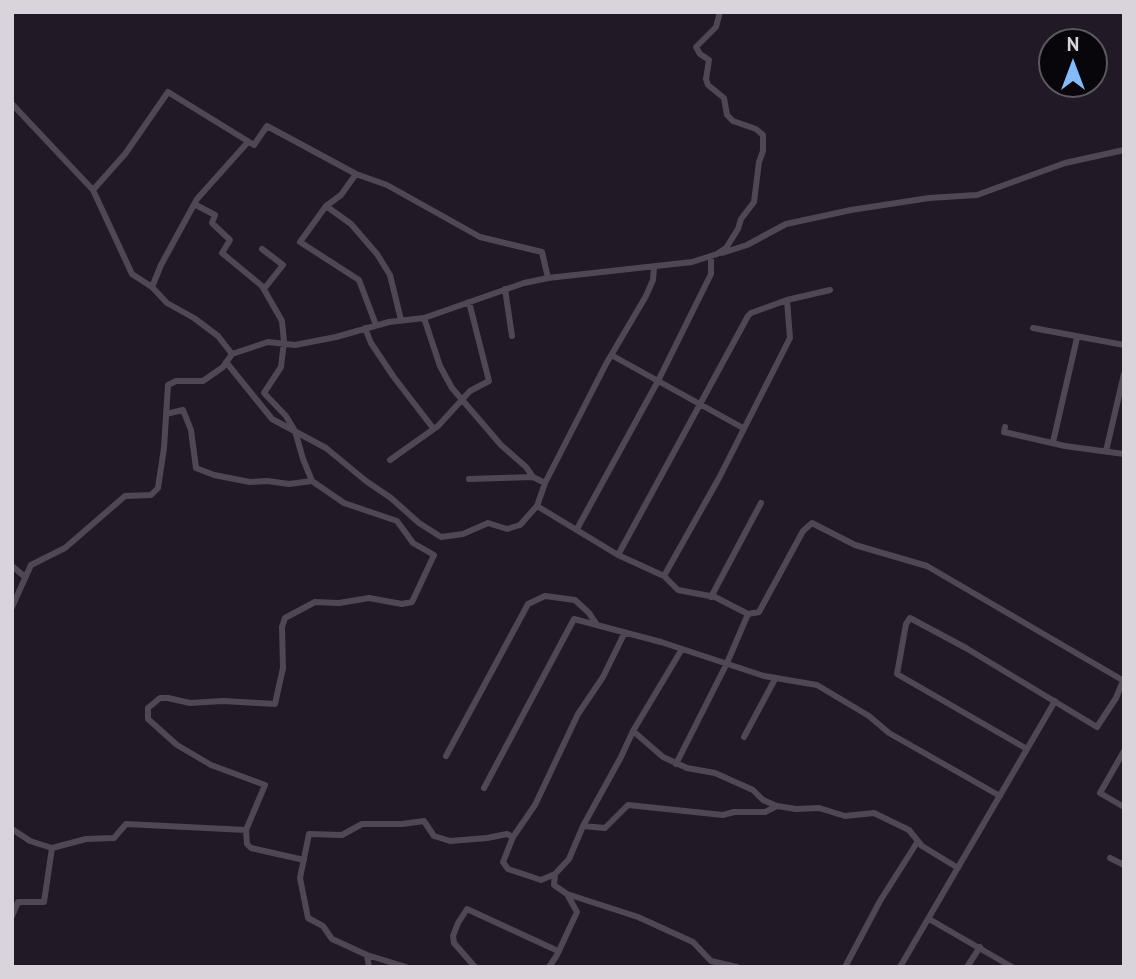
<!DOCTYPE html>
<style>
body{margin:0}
#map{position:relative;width:1136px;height:979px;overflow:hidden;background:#211926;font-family:"PT Sans",sans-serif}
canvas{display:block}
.frame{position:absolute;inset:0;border:14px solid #d9d3dc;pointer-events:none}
.north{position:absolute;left:1038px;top:28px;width:70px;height:70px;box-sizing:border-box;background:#09060b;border:2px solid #5c585f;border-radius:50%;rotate:0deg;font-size:19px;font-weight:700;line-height:28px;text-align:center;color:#d9d3dc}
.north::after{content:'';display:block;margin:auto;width:24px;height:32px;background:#84bcfb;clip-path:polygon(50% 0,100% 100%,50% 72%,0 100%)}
</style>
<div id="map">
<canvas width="1136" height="979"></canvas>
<div class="frame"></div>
<div class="north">N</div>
</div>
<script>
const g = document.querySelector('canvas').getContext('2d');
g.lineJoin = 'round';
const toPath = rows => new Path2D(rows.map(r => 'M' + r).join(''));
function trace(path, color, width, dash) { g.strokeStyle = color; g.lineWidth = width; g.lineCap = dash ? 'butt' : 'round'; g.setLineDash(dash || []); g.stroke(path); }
trace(toPath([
 [12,104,93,190,132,274,152,287,167,303,194,318,218,336,232,354],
 [356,174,341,195,326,206,300,242,359,280,376,325],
 [93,190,125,154,168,92,254,145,267,126,356,174,387,185,480,237,542,252,548,278],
 [196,205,215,215,212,223,230,240,222,253,262,286,282,321,284,342,281,367,264,393,286,416,295,431,303,459,312,481,344,503,397,521,413,543,434,555,412,602,402,604,369,598,339,603,315,602,285,618,282,627,283,668,275,704,223,701,190,703,168,698,160,698,148,708,148,719,177,745,211,765,265,785,246,830,247,844,251,848,304,860],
 [326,206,351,224,377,254,390,275,401,320],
 [262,249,283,265,264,289],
 [722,253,747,245,786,224,851,210,929,198,977,195,1065,163,1124,150],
 [152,287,161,265,197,199,248,142],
 [505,289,512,336],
 [424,318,440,366,452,388,501,445,526,467,533,477],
 [365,328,371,343,393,376,433,428],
 [1033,328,1124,345],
 [613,356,743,428],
 [226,362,272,419,326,448,366,481,391,498,419,523,441,537,463,534,488,523,507,529,520,525,537,506,545,483,606,364,646,296,653,280,654,267],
 [166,414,183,410,191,430,196,468,214,475,250,482,267,481,289,484,312,481],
 [1005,427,1004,432,1065,446,1124,454],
 [1053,442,1077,338],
 [1106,451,1124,374],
 [390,460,438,426,470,391,489,381,469,302],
 [469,479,533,477,545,483],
 [537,506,618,555,664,576,678,590,715,597,748,614,759,612,803,531,812,523,855,545,927,566,1124,681],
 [577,529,658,381,711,274,711,256],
 [618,555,748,316,751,313,787,300,830,290],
 [12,566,25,577],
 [664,576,719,478,790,338,787,300],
 [711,597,761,503],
 [12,607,31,565,65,548,125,496,151,495,158,488,164,448,168,385,176,381,203,381,223,367,232,354,268,342,295,345,336,337,389,322,424,318,524,283,548,278,692,262,717,254,726,248,738,229,741,219,754,202,759,162,763,151,763,135,756,129,733,121,727,115,724,98,708,85,706,79,709,60,700,54,696,47,716,27,720,12],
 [624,634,603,677,578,714,535,805,513,837,503,862,508,869,541,880,555,874,569,859,583,826,621,757,633,731,682,649],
 [633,731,663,757,687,768,715,773,753,790,763,800,777,806],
 [744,737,775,679],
 [1027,749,897,674,906,624,910,618,966,648,1097,727,1116,698,1123,681],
 [1124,751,1100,793,1124,807],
 [446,756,528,604,545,596,575,600,589,613,597,625],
 [676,764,727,663,748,614],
 [484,788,574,619,661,642,764,676,817,685,869,716,889,733,1000,796],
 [583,826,605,828,628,805,723,815,734,812,765,812,777,806,796,809,819,808,845,816,874,813,909,830,922,846,958,868],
 [12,829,30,841,52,848,44,902,18,902,12,916],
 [52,848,86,839,114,838,126,824,246,830],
 [1110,858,1124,865],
 [555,874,554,885,567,894,638,917,693,942,711,961,737,967],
 [929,919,1012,967],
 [367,955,406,967],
 [369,967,367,955,332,939,323,926,308,918,300,878,309,834,342,835,362,824,402,824,424,821,434,836,450,841,487,838,507,834,513,837],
 [475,967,454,943,453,936,458,923,467,909,558,951],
 [549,967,557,955,577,912,567,894],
 [845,967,880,901,918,841],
 [900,967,1055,701],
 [967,967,980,947]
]), '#504755', 6);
</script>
